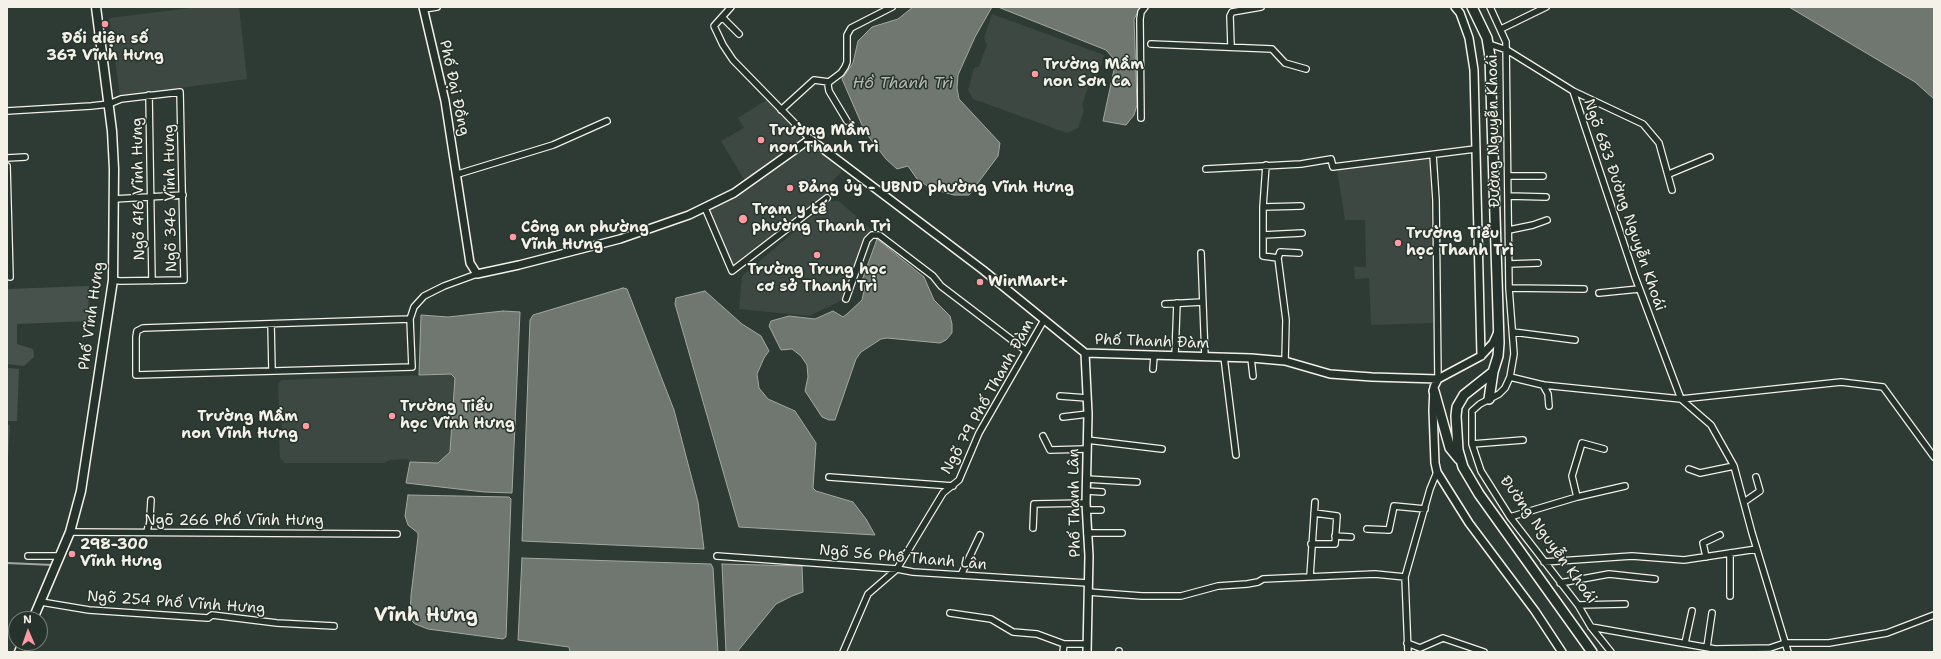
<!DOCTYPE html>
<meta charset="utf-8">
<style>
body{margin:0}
#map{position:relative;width:1941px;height:659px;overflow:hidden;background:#2e3b34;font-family:"Shantell Sans",sans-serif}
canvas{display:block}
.frame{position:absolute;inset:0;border:8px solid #f4f1e8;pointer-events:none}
.north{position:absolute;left:8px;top:611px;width:40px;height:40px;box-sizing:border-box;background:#26332d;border:1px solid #787f78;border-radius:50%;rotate:358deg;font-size:11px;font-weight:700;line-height:16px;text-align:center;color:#f4f1e8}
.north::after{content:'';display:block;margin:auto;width:14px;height:18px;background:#ff9aa2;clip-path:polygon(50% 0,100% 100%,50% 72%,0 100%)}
</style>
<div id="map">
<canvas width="1941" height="659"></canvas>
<div class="frame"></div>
<div class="north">N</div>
</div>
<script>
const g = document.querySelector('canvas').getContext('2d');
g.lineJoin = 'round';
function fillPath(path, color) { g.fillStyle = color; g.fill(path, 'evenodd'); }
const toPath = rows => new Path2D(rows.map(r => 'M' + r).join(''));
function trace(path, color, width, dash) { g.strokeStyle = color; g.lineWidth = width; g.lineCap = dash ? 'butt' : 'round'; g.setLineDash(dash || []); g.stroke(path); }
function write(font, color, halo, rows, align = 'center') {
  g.font = font + ' "Shantell Sans",sans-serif'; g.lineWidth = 3; g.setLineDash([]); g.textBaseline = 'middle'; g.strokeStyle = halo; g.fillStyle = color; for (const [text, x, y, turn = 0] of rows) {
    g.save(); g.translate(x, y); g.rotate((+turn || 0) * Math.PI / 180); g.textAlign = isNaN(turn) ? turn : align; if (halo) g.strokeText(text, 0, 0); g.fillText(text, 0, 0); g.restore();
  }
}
fillPath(toPath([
 [199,7,239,7,247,79,120,96,109,18],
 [992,14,1104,55,1096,80,1089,84,1082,105,1084,110,1078,128,1067,133,973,99,968,90,974,68,979,66,987,45,984,38],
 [768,99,798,132,800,140,799,142,745,181,721,141,744,128,738,118],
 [810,145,842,171,825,189,829,193,732,265,709,210,752,186],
 [1430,159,1433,323,1371,325,1369,278,1355,279,1354,267,1366,267,1365,220,1345,220,1337,169],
 [835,201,839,201,876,234,849,297,809,316,739,309,742,276,829,202],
 [451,374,455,378,450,452,438,463,410,462,407,459,390,460,384,463,285,463,280,458,279,439,282,436,281,415,279,412,278,383,282,380]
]), '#3c4841');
fillPath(toPath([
 [89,286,88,321,17,324,17,344,33,349,34,357,24,366,7,364,7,289],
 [7,368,19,369,17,421,7,421],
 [7,424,10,425,7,477]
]), '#48524c');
const water = toPath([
 [913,7,1141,7,1134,19,1137,105,1134,115,1126,125,1103,121,1115,65,1114,59,1106,50,998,7,992,7,975,37,958,75,957,88,959,99,1000,143,998,156,969,195,954,195,932,189,917,179,908,166,897,169,886,159,865,132,842,79,853,63,858,41,872,27,898,19,913,7],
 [1789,7,1934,7,1934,99,1915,82,1789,7],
 [877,239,924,277,934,300,950,316,952,324,952,333,946,340,940,343,887,338,881,339,861,352,856,359,835,420,829,420,822,417,805,391,808,377,807,365,801,356,792,349,781,350,769,326,771,321,789,316,815,319,833,311,843,317,847,314,862,300,865,286,861,283,877,239],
 [623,288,627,289,674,410,698,502,704,549,522,541,530,320,533,315,623,288],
 [705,291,742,324,761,336,769,351,764,358,757,374,759,388,768,399,795,411,816,443,813,488,816,491,853,502,866,519,875,535,739,527,675,304,676,298,705,291],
 [503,311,520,312,512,493,484,492,406,483,410,462,438,463,450,452,455,378,451,374,419,375,421,315,448,317,503,311],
 [408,495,509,497,511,499,506,637,503,639,428,629,415,624,410,619,411,595,418,537,418,533,408,525,405,516,408,495],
 [522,558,711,564,713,568,718,652,570,652,569,647,518,640,522,558],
 [722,564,802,566,803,592,792,596,776,604,737,652,726,652,722,564]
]);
fillPath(water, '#6f7770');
trace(water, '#a4a8a0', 1);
trace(toPath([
 [7,563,53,565]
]), '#a4a8a0', 2);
const minor = toPath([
 [731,7,714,26,723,45,733,60,810,139],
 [1490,7,1506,42,1509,288,1514,354,1510,377,1505,388,1499,394,1480,404,1472,411,1472,444,1481,471,1510,517,1578,605,1591,627,1611,652],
 [424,9,437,7],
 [722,17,739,34],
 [1501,29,1546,7],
 [1151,44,1272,49,1285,63,1306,69],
 [1489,44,1507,50,1573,91,1635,277,1681,399,1711,425,1734,466,1752,533,1788,652],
 [1231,46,1230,16,1232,12,1261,7],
 [1573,91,1643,124,1659,143,1672,190],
 [149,95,152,281],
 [781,110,814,80,829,82],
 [7,111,91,106,109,104,121,99,180,92,184,280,120,281,113,280],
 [1141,118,1140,19,1141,12,1145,7],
 [847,121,829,91,828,85,829,82,841,73,845,67,847,62,847,35,851,28,892,7],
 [1433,155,1436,200,1438,379],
 [7,158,25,157],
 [1266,165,1263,207,1263,256,1278,258],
 [7,166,10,277],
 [1206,169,1301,164,1331,159,1333,167,1475,149],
 [458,174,553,145,607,121],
 [1669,174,1710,157],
 [1508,176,1543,176],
 [1509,196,1546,197],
 [114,199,183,195],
 [1263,207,1301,206],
 [705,208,732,271,827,198],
 [1509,230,1533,225,1547,220],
 [1263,235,1302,233],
 [1201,253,1205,357],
 [1509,264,1538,263],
 [1509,288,1584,289],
 [1599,293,1639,289],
 [846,299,867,240,872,235,879,235,933,276,941,286,1025,350],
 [1165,304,1203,302],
 [410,319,143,328,137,331,136,337,136,375,412,367,410,319,414,307,424,296,444,286,477,274],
 [271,324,272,370],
 [1513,332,1575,340],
 [1175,356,1177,303],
 [1224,357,1236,455],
 [1251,358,1253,376],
 [1285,361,1286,320,1278,258,1280,252,1299,253],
 [1153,369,1154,356],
 [1510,377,1543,385,1681,399,1841,382,1883,387,1934,457],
 [1543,385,1548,394,1549,406],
 [1060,396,1087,398],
 [1063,417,1088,414],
 [1043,436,1050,450,1086,449],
 [1087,440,1162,449],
 [1472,444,1523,440],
 [1689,469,1700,473,1734,466],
 [829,477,953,486],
 [1086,479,1137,482],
 [1086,491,1102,492],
 [1577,497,1572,476,1582,443,1604,449],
 [1744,502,1760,491,1756,477],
 [1086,510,1101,510],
 [1510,517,1577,497,1625,486],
 [1033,528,1034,504,1086,503],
 [1367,529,1389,530,1394,506,1425,509],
 [70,532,397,534],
 [147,532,150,516,151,500],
 [1087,533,1122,533],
 [1335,536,1351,537],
 [1311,544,1335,544,1337,516,1314,513],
 [28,556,60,556],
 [717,556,897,569,913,572,1088,583],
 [1706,557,1703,543,1720,535],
 [1544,562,1632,556,1684,560,1757,549],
 [961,575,980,535],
 [1310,576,1315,502],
 [1560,583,1609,574,1655,579],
 [1088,592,1142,596,1181,596,1218,586,1247,584,1258,582,1263,579,1375,574,1405,577],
 [1730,596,1730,553],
 [41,602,89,610,208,618,212,615,277,623,334,626],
 [1578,605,1625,604],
 [950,613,991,619,1013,632,1037,634,1064,644,1087,644],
 [1591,627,1715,649,1770,648,1785,643,1829,643,1887,633,1934,615],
 [1407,643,1420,648,1443,638,1484,652],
 [1685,643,1692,611],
 [1707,647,1712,613],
 [843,652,868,594,897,569,943,493,959,480,979,433,1044,320],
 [1063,652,1064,644],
 [1119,652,1119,651],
 [1408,652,1405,577,1430,489,1437,472]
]);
const tertiary = toPath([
 [423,7,445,101,470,263,477,274,519,265,620,239,689,215,734,193,810,139,983,270,1085,353,1251,358,1285,361,1330,374,1372,377,1438,379,1481,356,1493,343,1498,332],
 [1455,7,1460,13,1469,38,1474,70,1481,356],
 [1085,353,1088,414,1086,503,1089,556,1087,652],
 [1438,379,1434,387,1433,410,1435,463,1437,472,1469,523,1535,611,1562,652]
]);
const secondary = toPath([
 [33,619,70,532,81,491,113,280,114,169,112,131,96,7],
 [19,652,23,643]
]);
const primary = toPath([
 [1472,7,1487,38,1490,57,1499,343,1498,356,1493,372,1464,395,1457,407,1456,416,1458,450,1463,467,1479,494,1592,652],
 [1434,391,1450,448,1459,459],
 [1489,399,1493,372]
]);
trace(minor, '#f4f1e8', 8);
trace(tertiary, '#f4f1e8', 10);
trace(secondary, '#f4f1e8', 11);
trace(primary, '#f4f1e8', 12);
trace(minor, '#26332d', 5.5);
trace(tertiary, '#26332d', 7);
trace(secondary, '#26332d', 8);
trace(primary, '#26332d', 9);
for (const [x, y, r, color] of [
 [105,24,4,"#ff9aa2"],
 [1035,74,4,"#ff9aa2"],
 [761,140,4,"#ff9aa2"],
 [790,188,4,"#ff9aa2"],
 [743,219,5,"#ff9aa2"],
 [513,237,4,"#ff9aa2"],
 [1398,243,4,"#ff9aa2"],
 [817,255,4,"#ff9aa2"],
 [980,282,4,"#ff9aa2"],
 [392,416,4,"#ff9aa2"],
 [306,426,4,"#ff9aa2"],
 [72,554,4,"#ff9aa2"]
]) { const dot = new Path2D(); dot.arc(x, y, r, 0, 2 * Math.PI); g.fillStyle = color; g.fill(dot); trace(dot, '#26332d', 1.5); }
write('bold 15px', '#f4f1e8', '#26332d', [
 ["Đối diện số",105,39,"center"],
 ["367 Vĩnh Hưng",105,56,"center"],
 ["Trường Mầm",1043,65],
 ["non Sơn Ca",1043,82],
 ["Trường Mầm",769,131],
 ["non Thanh Trì",769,148],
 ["Đảng ủy - UBND phường Vĩnh Hưng",798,188],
 ["Trạm y tế",752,210],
 ["phường Thanh Trì",752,227],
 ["Công an phường",521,228],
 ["Vĩnh Hưng",521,245],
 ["Trường Tiểu",1406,234],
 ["học Thanh Trì",1406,251],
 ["Trường Trung học",817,270,"center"],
 ["cơ sở Thanh Trì",817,287,"center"],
 ["WinMart+",988,282],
 ["Trường Tiểu",400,407],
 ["học Vĩnh Hưng",400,424],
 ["Trường Mầm",298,417,"right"],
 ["non Vĩnh Hưng",298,434,"right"],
 ["298-300",80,545],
 ["Vĩnh Hưng",80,562]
], 'left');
write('15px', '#f4f1e8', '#26332d', [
 ["Phố Đại Đồng",454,88,78],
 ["Đường Nguyễn Khoái",1494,131,-91],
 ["Ngõ 416 Vĩnh Hưng",139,189,-91],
 ["Ngõ 346 Vĩnh Hưng",171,198,-91],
 ["Ngõ 683 Đường Nguyễn Khoái",1624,205,71],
 ["Phố Vĩnh Hưng",92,316,-82],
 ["Phố Thanh Đàm",1152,342,2],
 ["Ngõ 79 Phố Thanh Đàm",988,397,-61],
 ["Phố Thanh Lân",1075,503,-91],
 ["Ngõ 266 Phố Vĩnh Hưng",234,521],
 ["Đường Nguyễn Khoái",1548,540,54],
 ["Ngõ 56 Phố Thanh Lân",903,558,5],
 ["Ngõ 254 Phố Vĩnh Hưng",176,603,4]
]);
write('italic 16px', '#b8bab2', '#26332d', [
 ["Hồ Thanh Trì",903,84]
]);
write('bold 19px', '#f4f1e8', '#26332d', [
 ["Vĩnh Hưng",426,616]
]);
</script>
